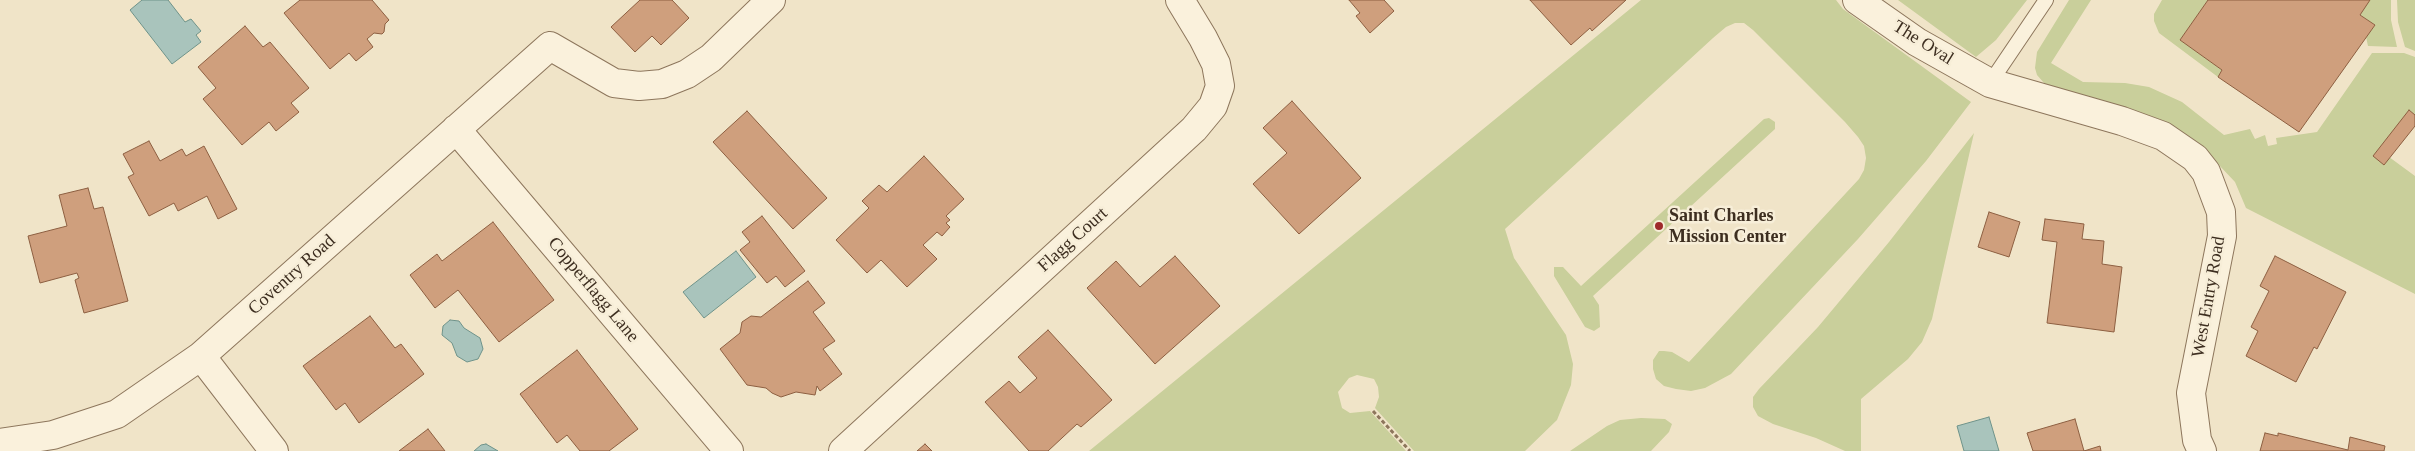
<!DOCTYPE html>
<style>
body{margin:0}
canvas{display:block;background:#f0e4c8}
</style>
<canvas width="2415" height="451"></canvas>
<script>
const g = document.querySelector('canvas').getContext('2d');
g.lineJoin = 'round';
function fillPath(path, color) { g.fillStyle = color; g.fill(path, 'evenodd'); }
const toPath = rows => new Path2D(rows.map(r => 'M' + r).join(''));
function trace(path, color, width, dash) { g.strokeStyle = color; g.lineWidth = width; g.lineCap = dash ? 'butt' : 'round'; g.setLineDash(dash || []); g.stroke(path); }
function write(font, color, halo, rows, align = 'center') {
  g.font = font + ' Georgia,serif'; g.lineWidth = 5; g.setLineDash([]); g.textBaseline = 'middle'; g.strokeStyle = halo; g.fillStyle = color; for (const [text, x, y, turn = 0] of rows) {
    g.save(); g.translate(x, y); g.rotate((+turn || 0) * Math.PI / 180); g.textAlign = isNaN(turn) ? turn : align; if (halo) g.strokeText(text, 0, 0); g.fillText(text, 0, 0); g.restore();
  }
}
fillPath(toPath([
 [1641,0,1836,0,1843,9,1971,102,1926,161,1858,239,1731,374,1705,388,1691,391,1676,389,1664,386,1656,379,1653,369,1653,360,1659,351,1664,351,1672,352,1689,362,1859,179,1864,170,1866,158,1864,146,1858,137,1845,122,1753,30,1744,23,1735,23,1726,27,1713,38,1505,229,1514,258,1566,335,1573,364,1571,385,1557,420,1525,451,1414,451,1375,408,1379,397,1378,387,1374,379,1357,375,1349,378,1338,392,1342,408,1350,413,1370,411,1406,451,1089,451],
 [1898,0,2027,0,1996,40,1976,57],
 [2069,0,2091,0,2051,63,2083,82,2125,83,2149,87,2182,102,2224,135,2250,129,2255,139,2265,135,2268,146,2277,144,2276,138,2317,132,2372,53,2404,53,2415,57,2415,125,2385,154,2415,176,2415,294,2246,208,2235,182,2201,146,2054,91,2044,83,2037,75,2035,68,2037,52],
 [2162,0,2208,0,2180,40,2222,70,2218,77,2159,33,2154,21,2154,14],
 [2370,0,2391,0,2391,20,2397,47,2368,46,2366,37,2375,25,2360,15],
 [2397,0,2415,0,2415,51,2405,47,2398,22],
 [1769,118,1775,122,1775,129,1593,296,1599,305,1600,327,1594,331,1585,327,1554,276,1554,267,1563,267,1581,286,1764,119],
 [1974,133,1932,319,1922,342,1908,359,1861,399,1861,451,1845,451,1816,438,1773,424,1758,416,1753,407,1753,397,1759,389,1818,327,1889,242],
 [1641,418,1665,419,1672,424,1669,432,1651,451,1570,451,1607,426,1620,420]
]), '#c9cf9b');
const water = toPath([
 [142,0,168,0,185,22,191,19,201,31,196,35,201,42,172,64,130,10,142,0],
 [736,251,756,277,704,318,683,292,736,251],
 [450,320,459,321,464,328,480,338,483,349,478,359,467,362,457,356,452,343,442,335,443,326,450,320],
 [1989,417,1999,451,1964,451,1957,426,1989,417],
 [486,444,498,451,474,451,481,445,486,444]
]);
fillPath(water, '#a9c4bc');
trace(water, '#6f938a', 1);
const building = toPath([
 [300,0,372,0,389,20,385,24,384,32,382,34,374,33,367,39,373,47,356,61,349,53,330,69,284,13,300,0],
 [640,0,672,0,689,18,661,45,652,36,635,52,611,27,640,0],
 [1349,0,1384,0,1394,11,1370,33,1356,16,1360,13,1349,0],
 [1530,0,1626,0,1592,31,1590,28,1571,45,1530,0],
 [2208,0,2370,0,2360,15,2375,25,2299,132,2218,77,2222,70,2180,40,2208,0],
 [245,26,263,47,270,42,309,88,291,103,299,112,276,131,269,122,242,145,203,99,216,88,198,67,245,26],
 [1292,101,1361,178,1299,234,1253,184,1287,153,1263,128,1292,101],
 [2409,110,2415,115,2415,126,2384,165,2373,156,2409,110],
 [747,111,827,198,793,229,713,142,747,111],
 [149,141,160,161,182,149,186,156,204,146,237,209,218,219,207,196,178,211,174,203,149,216,128,177,134,174,123,154,149,141],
 [924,156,964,199,946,216,950,220,946,223,950,227,942,236,937,232,923,245,937,259,907,287,881,260,867,273,836,240,869,208,862,201,879,185,887,192,924,156],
 [88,188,94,209,103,207,128,301,84,313,75,280,79,278,77,273,40,283,28,236,67,226,59,195,88,188],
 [1989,212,2020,222,2009,257,1978,247,1989,212],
 [762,216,805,271,785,287,776,276,767,283,740,250,750,242,742,232,762,216],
 [2045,219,2084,224,2082,239,2104,241,2102,264,2122,267,2114,332,2047,323,2057,242,2042,240,2045,219],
 [493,222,554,300,499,342,458,290,435,308,410,275,437,254,442,261,493,222],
 [1175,256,1220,306,1155,364,1087,288,1116,261,1140,287,1175,256],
 [2275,256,2346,292,2317,349,2314,347,2296,382,2246,356,2258,331,2251,327,2269,291,2260,286,2275,256],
 [808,281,825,303,813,312,835,341,823,349,842,374,820,391,817,386,815,395,796,392,781,397,772,393,766,388,747,385,720,349,740,333,742,322,751,316,761,317,808,281],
 [370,316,395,348,401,344,424,374,359,423,345,403,336,410,303,366,370,316],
 [1048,330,1112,400,1081,427,1077,424,1048,451,1029,451,985,402,1009,381,1020,393,1037,378,1018,357,1048,330],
 [577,350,638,429,609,451,580,451,567,435,557,443,520,394,577,350],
 [2075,419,2084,451,2100,446,2101,451,2033,451,2027,433,2075,419],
 [428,429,445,451,399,451,428,429],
 [2265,433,2278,436,2278,433,2348,450,2350,437,2385,446,2384,451,2260,451,2265,433],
 [925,444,932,451,917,451,925,444]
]);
fillPath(building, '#cf9f7d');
trace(building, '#8d5f41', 1);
const service = toPath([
 [1990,83,2046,0]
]);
const minor = toPath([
 [1857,0,1917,42,1990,83,2122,121,2163,136,2195,158,2206,172,2221,212,2222,236,2191,393,2197,440,2202,451],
 [456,129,729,451],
 [201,356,274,451],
 [0,443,53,435,117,414,201,356,550,46,614,83,639,86,662,84,687,74,711,58,771,0],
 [843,451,1194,129,1213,106,1220,86,1216,64,1203,38,1180,0]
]);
trace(service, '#8d765c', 16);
trace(minor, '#8d765c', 30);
trace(toPath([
 [1373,411,1410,451]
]), '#8d765c', 3, [4, 2.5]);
trace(service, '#faf1dc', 14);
trace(minor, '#faf1dc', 28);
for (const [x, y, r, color] of [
 [1659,226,5,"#9e2a2b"]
]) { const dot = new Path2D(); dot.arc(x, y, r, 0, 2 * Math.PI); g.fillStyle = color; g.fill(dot); trace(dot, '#f7eed8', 2); }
write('18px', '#3d2e20', '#f7eed8', [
 ["The Oval",1923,43,32],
 ["Flagg Court",1073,240,-42],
 ["Coventry Road",292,275,-42],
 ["Copperflagg Lane",593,290,50],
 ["West Entry Road",2209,297,-80]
]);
write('bold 18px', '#3d2e20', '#f7eed8', [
 ["Saint Charles",1669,216],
 ["Mission Center",1669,237]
], 'left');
</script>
